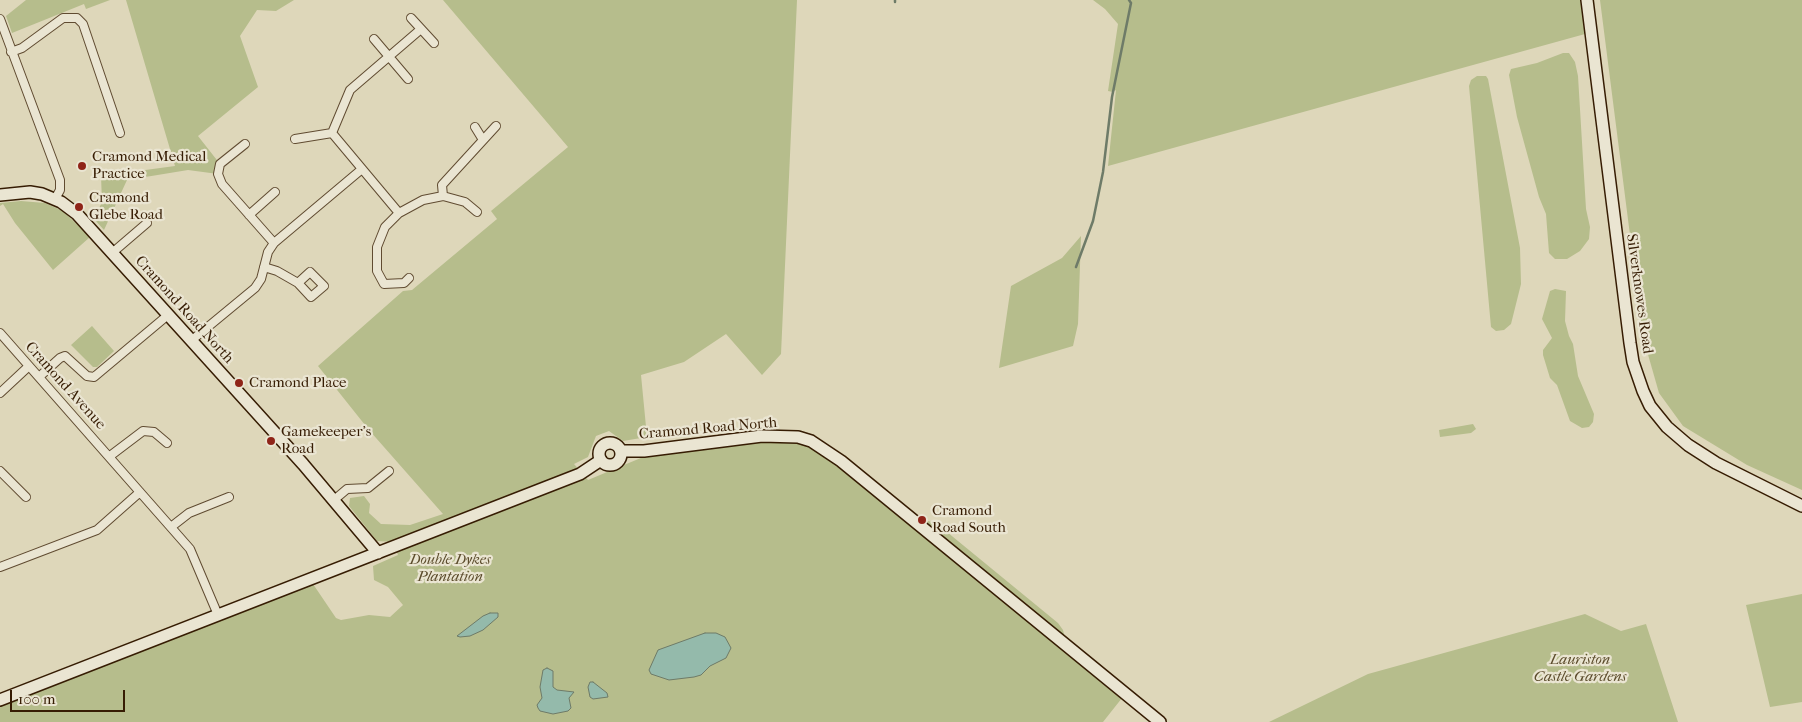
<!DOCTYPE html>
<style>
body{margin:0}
#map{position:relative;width:1802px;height:722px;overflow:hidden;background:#ded7ba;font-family:"IM FELL French Canon",serif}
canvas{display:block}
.scale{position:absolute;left:10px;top:690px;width:115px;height:22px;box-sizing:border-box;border:2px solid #361c03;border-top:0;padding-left:6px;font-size:15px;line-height:18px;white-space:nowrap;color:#361c03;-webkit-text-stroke:4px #eae5d2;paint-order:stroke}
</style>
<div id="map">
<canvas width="1802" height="722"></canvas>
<div class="scale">100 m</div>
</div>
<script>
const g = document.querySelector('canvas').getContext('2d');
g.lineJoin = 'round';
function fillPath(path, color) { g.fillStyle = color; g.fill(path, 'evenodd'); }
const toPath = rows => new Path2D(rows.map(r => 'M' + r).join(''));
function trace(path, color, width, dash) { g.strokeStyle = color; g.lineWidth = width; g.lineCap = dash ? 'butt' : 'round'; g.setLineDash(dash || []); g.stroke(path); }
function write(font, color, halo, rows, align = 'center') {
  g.font = font + ' "IM FELL French Canon",serif'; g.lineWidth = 4.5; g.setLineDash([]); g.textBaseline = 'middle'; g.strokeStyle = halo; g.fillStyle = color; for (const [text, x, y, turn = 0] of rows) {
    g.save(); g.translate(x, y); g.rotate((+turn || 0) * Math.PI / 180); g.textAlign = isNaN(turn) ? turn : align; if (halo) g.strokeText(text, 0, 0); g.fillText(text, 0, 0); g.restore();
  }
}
fillPath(toPath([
 [26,0,110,0,86,9,84,4,12,33,6,16],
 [126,0,294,0,276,11,257,10,240,36,258,87,198,136,220,164,218,174,188,170,127,180,104,230,94,219,102,202,101,176,175,166],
 [443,0,797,0,781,354,762,375,726,334,684,362,641,375,647,437,623,441,609,431,596,436,588,457,574,464,588,480,648,455,775,441,809,443,917,525,928,521,936,523,1058,623,1063,630,1065,638,1122,698,1103,722,0,722,0,707,313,584,336,618,341,620,369,615,390,617,403,605,388,587,374,580,373,566,398,555,393,542,377,541,349,506,350,498,364,496,370,504,369,513,381,524,410,525,443,514,369,430,318,366,403,291,412,290,497,219,491,211,568,147],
 [1093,0,1581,0,1585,34,1108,166,1116,90,1113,92,1108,91,1118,24,1105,9],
 [1600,0,1802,0,1802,490,1747,465,1683,426,1659,393,1643,337],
 [1563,53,1569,53,1575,62,1578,76,1586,209,1590,227,1589,239,1580,251,1567,259,1555,259,1549,253,1546,214,1539,197,1517,117,1509,75,1511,69,1537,63],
 [1477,76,1486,76,1488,79,1520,248,1521,284,1511,324,1504,330,1496,331,1491,327,1469,86,1471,80],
 [21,201,45,203,63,211,90,237,53,270,15,223,3,204,0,206,0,203],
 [1081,236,1078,324,1073,346,999,368,1011,286,1062,258],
 [1555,289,1566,291,1565,321,1569,336,1573,344,1578,376,1594,414,1593,422,1589,427,1582,428,1570,421,1557,385,1550,378,1543,355,1543,350,1552,338,1542,319,1550,291],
 [92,326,114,351,97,367,93,367,71,345],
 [1473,424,1476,429,1471,433,1440,437,1439,430],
 [1802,594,1802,702,1770,707,1746,605],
 [1585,614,1621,631,1646,624,1678,722,1269,722,1368,674]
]), '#b6bd8c');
const water = toPath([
 [490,613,498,613,498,617,483,630,470,636,460,637,457,636,483,616,490,613],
 [705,633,716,633,725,637,731,648,726,658,710,666,701,675,694,677,669,680,651,674,649,670,658,650,705,633],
 [547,668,553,671,553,687,557,690,574,692,569,698,571,708,568,711,553,714,540,711,538,708,537,705,542,698,540,687,543,670,547,668],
 [593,682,607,693,608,697,593,699,590,697,588,687,590,682,593,682]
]);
fillPath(water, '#94baab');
trace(water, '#6e7b68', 1);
trace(toPath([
 [895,0,895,2],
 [1076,267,1093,221,1103,172,1112,97,1131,3,1129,0]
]), '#6e7b68', 2.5);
const street = toPath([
 [411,18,434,43],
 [0,19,60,180,60,190,55,199],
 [374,39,408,79],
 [11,52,22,48,63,18,77,18,83,24,120,133],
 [475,127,483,140],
 [332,133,399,213],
 [295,139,332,133,350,90,421,29],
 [245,144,220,164,218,174,222,184,274,243],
 [443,196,442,185,496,126],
 [249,215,275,192],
 [112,253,147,223],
 [264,267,277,271,298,283],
 [310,272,324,286,311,297,298,283,310,272],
 [409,278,404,283,384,284,377,271,377,247,385,227,399,213,423,200,443,196,465,202,477,212],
 [0,333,190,549,218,615],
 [192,340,255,288,261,279,268,252,274,243,362,169],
 [39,377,60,358,65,356,87,376,94,377,168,315],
 [0,393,29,366],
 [110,456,143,431,154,432,167,443],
 [0,471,26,497],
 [334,500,347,489,368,488,389,471],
 [171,527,189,513,229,497],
 [0,567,97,530,140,492]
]);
const secondary = toPath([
 [1587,0,1630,343,1633,362,1643,391,1650,406,1667,427,1688,445,1716,463,1802,506],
 [0,195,30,192,42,194,61,202,77,214,303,464,378,553],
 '599 454a11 11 0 1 1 22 0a11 11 0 1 1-22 0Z',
 [621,451,644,451,762,436,798,437,811,441,841,461,1160,722],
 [0,700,580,474,601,460]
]);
trace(street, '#604b31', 10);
trace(secondary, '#361c03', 14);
trace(street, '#eae5d2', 8);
trace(secondary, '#eae5d2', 11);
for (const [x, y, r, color] of [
 [82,166,5,"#8f2418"],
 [79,207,5,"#8f2418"],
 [239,383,5,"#8f2418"],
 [271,441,5,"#8f2418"],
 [922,520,5,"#8f2418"]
]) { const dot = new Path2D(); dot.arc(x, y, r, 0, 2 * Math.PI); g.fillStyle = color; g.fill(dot); trace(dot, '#eae5d2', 2); }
write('15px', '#361c03', '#eae5d2', [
 ["Cramond Medical",92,157],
 ["Practice",92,174],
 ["Cramond",89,198],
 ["Glebe Road",89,215],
 ["Cramond Place",249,383],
 ["Gamekeeper's",281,432],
 ["Road",281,449],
 ["Cramond",932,511],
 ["Road South",932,528]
], 'left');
write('15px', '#361c03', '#eae5d2', [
 ["Silverknowes Road",1639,294,82],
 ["Cramond Road North",184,310,48],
 ["Cramond Avenue",65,386,48],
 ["Cramond Road North",708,429,-5]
]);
write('italic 15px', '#5c4c2c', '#eae5d2', [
 ["Double Dykes",450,560],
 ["Plantation",450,577],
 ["Lauriston",1580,660],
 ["Castle Gardens",1580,677]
]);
</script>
